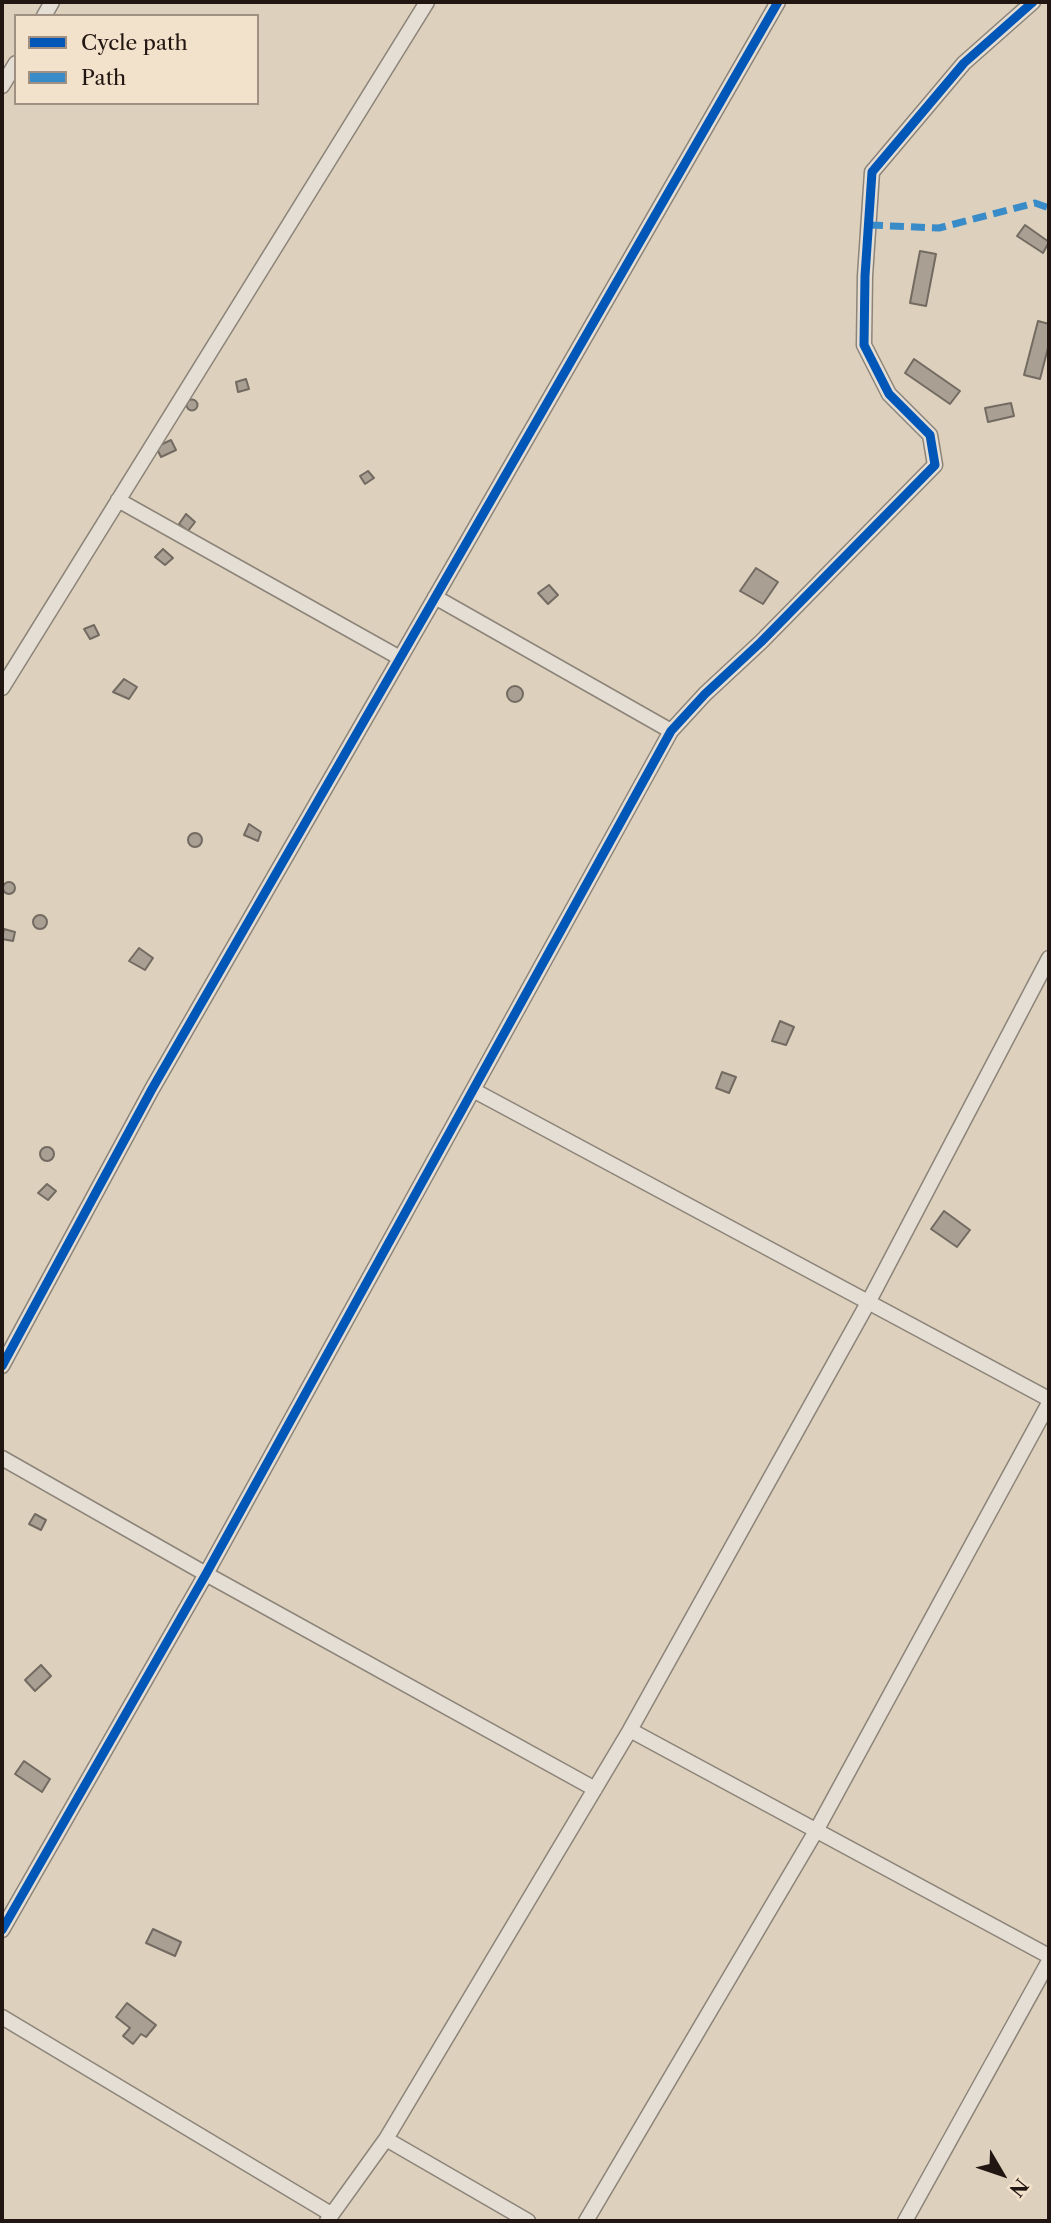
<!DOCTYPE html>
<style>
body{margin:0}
#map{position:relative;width:1051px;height:2223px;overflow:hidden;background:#ddd0bd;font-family:"Libre Caslon Text",serif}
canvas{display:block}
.frame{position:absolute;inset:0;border:4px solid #221612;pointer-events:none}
.legend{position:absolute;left:14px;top:14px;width:245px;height:91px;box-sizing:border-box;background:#f2e2cb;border:2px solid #9f9081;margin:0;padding:9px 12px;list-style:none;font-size:21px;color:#221612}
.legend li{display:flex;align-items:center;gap:14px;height:35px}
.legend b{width:35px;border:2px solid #9f9081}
.north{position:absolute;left:967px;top:2139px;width:70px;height:70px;-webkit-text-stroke:5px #f2e2cb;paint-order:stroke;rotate:129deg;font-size:19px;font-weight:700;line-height:28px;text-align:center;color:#221612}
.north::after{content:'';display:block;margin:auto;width:24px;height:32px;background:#221612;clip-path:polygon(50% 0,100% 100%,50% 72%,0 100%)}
</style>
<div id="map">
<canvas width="1051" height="2223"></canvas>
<div class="frame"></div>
<ul class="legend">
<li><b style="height:9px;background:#0057b8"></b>Cycle path</li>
<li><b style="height:9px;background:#398cc8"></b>Path</li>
</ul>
<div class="north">N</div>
</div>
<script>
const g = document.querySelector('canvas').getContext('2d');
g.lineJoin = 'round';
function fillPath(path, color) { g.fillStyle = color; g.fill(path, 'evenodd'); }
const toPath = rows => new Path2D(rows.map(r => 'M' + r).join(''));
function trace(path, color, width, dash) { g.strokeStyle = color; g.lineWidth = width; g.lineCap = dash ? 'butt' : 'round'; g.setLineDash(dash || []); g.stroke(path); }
const building = toPath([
 [1025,225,1049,242,1043,253,1017,236,1025,225],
 [920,251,936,254,926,306,910,303,920,251],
 [1038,321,1049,324,1049,344,1040,379,1024,375,1038,321],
 [914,359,960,391,950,404,905,373,914,359],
 [246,379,249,389,238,392,236,382,246,379],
 '186.5 405a5.5 5.5 0 1 1 11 0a5.5 5.5 0 1 1-11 0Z',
 [1011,403,1014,416,988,422,985,408,1011,403],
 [171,440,176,450,161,457,156,447,171,440],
 [368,471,374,478,365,484,360,476,368,471],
 [186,514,195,522,188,531,179,524,186,514],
 [163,549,173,558,165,565,155,557,163,549],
 [756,568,778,582,763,604,740,591,756,568],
 [549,585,558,595,548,604,538,593,549,585],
 [94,625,99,635,90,639,84,629,94,625],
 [124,679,137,687,129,699,113,692,124,679],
 '507 694a8 8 0 1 1 16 0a8 8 0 1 1-16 0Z',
 [249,824,261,832,258,841,244,835,249,824],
 '188 840a7 7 0 1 1 14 0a7 7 0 1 1-14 0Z',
 '3 888a6 6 0 1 1 12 0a6 6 0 1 1-12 0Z',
 '33 922a7 7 0 1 1 14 0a7 7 0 1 1-14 0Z',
 [4,929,15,932,13,941,2,939,4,929],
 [139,948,153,958,145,970,129,961,139,948],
 [780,1021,794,1027,786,1045,772,1041,780,1021],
 [722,1072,736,1077,729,1093,716,1088,722,1072],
 '40 1154a7 7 0 1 1 14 0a7 7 0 1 1-14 0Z',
 [47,1184,56,1191,48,1200,38,1193,47,1184],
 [944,1211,970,1230,957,1247,931,1229,944,1211],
 [35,1514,46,1520,41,1530,29,1524,35,1514],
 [41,1665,51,1676,35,1691,25,1680,41,1665],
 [24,1761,50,1779,42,1792,15,1774,24,1761],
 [153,1929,181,1942,175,1956,146,1943,153,1929],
 [127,2003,156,2025,146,2037,141,2034,133,2044,123,2036,130,2028,116,2017,127,2003]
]);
fillPath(building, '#a9a093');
trace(building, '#736b62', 2);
const minor = toPath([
 [44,16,52,2],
 [2,86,16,63],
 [118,500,400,658],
 [435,597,671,731],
 [2,688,427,2],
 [473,1090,1049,1399],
 [2,1366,152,1089,778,2],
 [2,1458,206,1574,595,1789],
 [630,1730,1049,1956],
 [2,1930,206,1574,671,731,705,694,761,642,935,465,930,435,889,394,864,345,865,276,872,172,964,63,1033,2],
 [2,2017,331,2214],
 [386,2139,528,2221],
 [327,2221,386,2139,630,1730,869,1301,1049,958],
 [586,2221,816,1831,1049,1403],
 [905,2221,1049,1961]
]);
trace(minor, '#8d8479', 17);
trace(minor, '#e4ded4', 14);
trace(toPath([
 [869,225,939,228,1035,203,1049,208]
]), '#398cc8', 7, [14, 7]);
trace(toPath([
 [2,1366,152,1089,778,2],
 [2,1930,206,1574,671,731,705,694,761,642,935,465,930,435,889,394,864,345,865,276,872,172,964,63,1033,2]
]), '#0057b8', 9);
</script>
